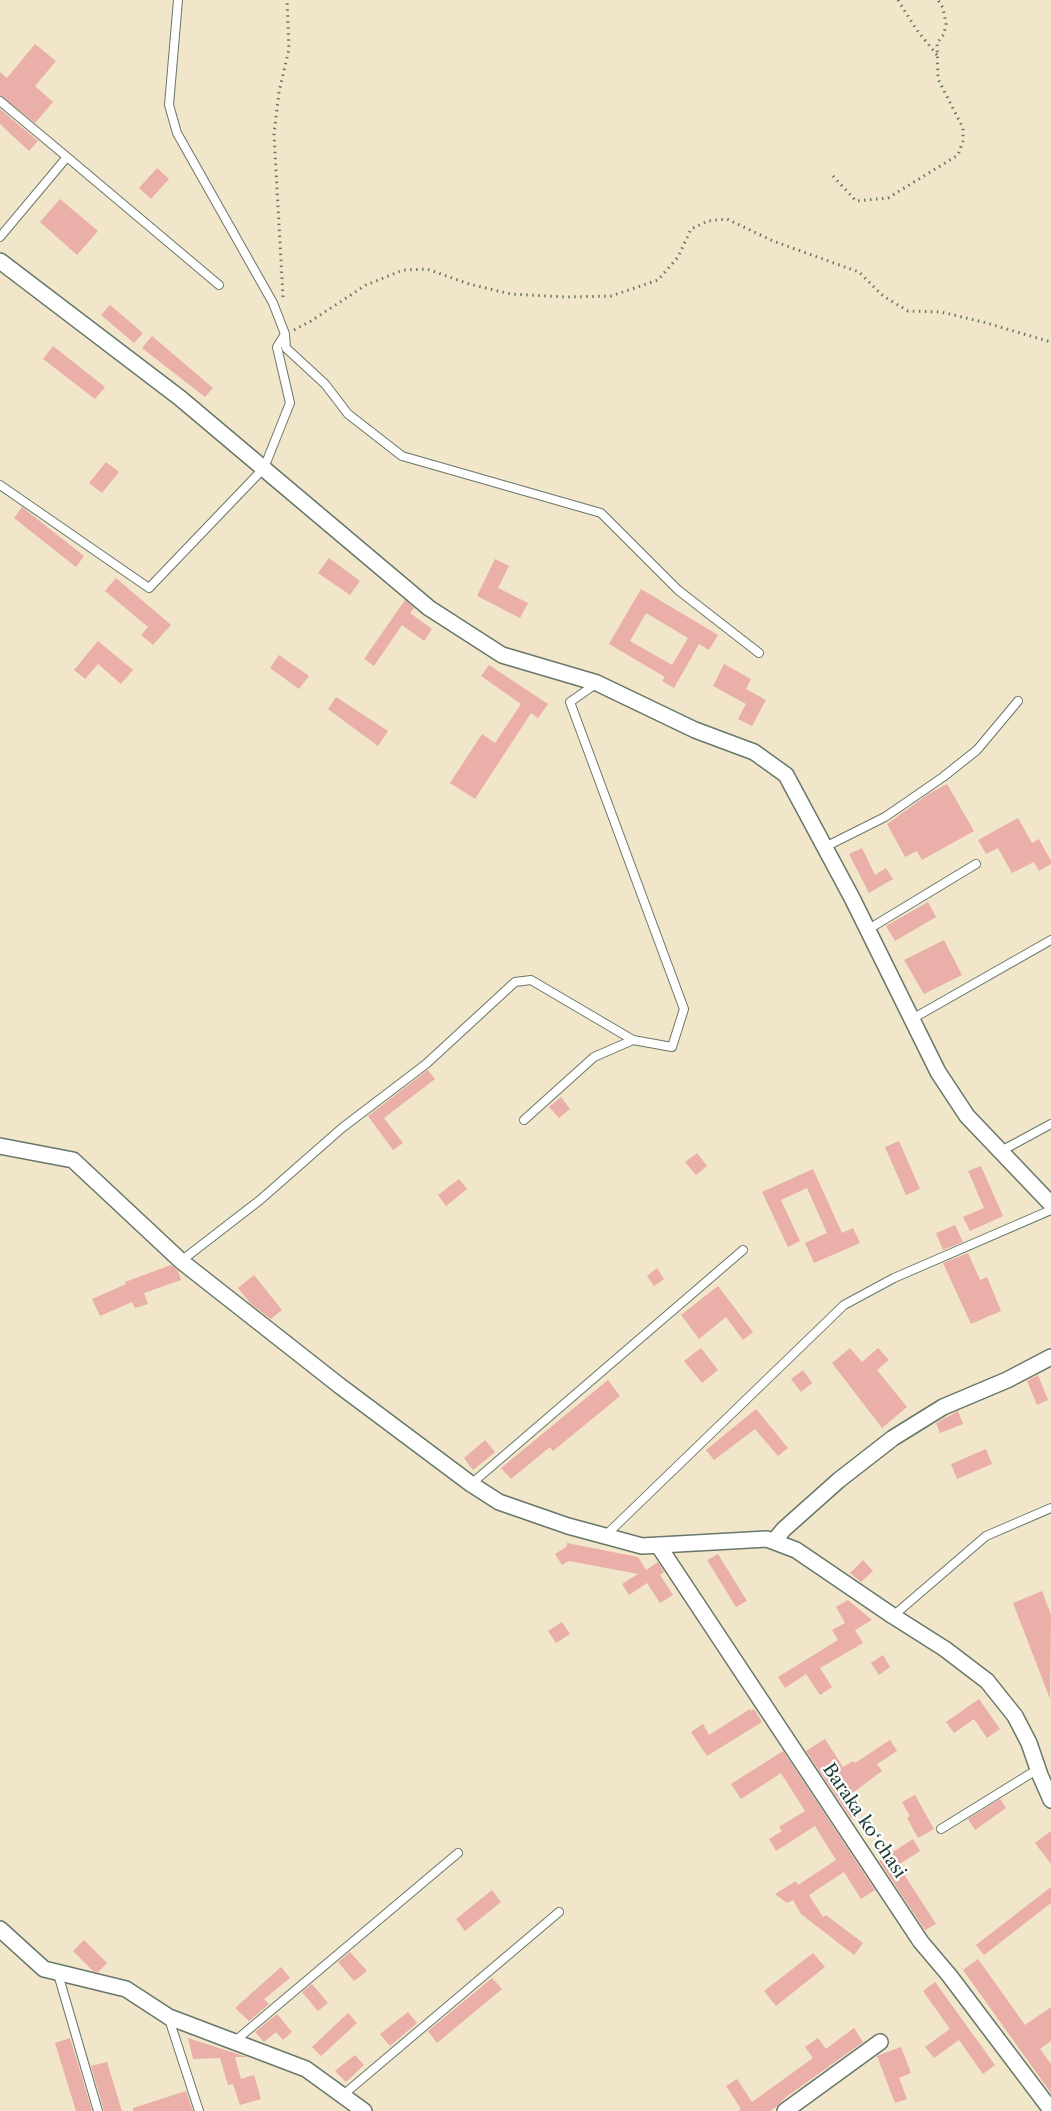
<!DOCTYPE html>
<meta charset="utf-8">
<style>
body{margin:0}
canvas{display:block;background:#f1e5ca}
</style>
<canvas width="1051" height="2111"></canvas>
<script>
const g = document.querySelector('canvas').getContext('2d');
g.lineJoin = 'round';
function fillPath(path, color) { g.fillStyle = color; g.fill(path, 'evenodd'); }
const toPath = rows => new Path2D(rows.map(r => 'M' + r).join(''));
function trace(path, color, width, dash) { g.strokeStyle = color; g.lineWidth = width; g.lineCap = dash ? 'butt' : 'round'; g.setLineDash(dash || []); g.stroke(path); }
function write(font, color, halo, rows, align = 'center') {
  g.font = font + ' "Libre Caslon Text",serif'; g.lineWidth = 4.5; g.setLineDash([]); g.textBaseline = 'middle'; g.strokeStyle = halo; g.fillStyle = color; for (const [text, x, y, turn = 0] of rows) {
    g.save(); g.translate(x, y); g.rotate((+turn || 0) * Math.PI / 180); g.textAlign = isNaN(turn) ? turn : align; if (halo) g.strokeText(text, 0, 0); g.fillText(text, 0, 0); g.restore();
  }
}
fillPath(toPath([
 [35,44,56,61,35,86,53,102,35,123,0,95,0,72,7,78],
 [0,109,38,141,29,151,0,124],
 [157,168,169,179,151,199,139,188],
 [60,199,98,231,77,255,40,222],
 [110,305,143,333,134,343,101,315],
 [152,336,213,388,205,397,142,348],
 [53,346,105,387,95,399,43,359],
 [106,462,119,472,102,493,89,483],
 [22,507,84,556,76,567,14,518],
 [329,558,360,581,350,595,318,573],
 [495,559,509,566,498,588,528,603,520,618,477,596],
 [116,578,171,625,153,645,141,635,148,627,105,591],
 [641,589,718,635,709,650,699,644,674,688,662,681,665,677,609,644],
 [646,613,688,638,672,665,630,641],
 [405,600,414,608,410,613,432,629,424,641,402,625,374,666,364,659],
 [98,641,133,670,121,684,98,664,85,679,74,670],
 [279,655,309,676,299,689,270,668],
 [724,664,751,679,746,689,766,700,752,726,738,719,746,704,713,686],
 [489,665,548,704,538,718,531,713,475,799,450,783,482,734,495,743,521,704,481,676],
 [336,697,388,731,378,746,328,709],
 [947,784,974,831,922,860,917,851,905,857,887,824,930,793],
 [1018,818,1032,843,1039,839,1051,861,1051,864,1039,871,1034,862,1012,873,998,848,986,854,978,840],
 [862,848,875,875,886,868,893,879,869,893,849,854],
 [928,902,936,917,895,941,886,926],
 [944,940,962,975,924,994,904,960],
 [428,1070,435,1079,384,1118,403,1143,393,1150,368,1116],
 [561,1097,570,1109,559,1118,549,1107],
 [899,1141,920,1189,906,1195,885,1147],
 [697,1153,707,1166,696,1175,685,1162],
 [981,1166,1003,1216,970,1231,963,1217,984,1208,968,1171],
 [813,1169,842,1233,853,1228,860,1243,814,1263,805,1243,827,1233,807,1188,781,1200,800,1241,788,1247,762,1192],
 [459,1179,467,1189,446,1206,438,1195],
 [955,1225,963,1242,943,1250,936,1233],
 [968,1253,980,1280,987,1277,1001,1311,971,1324,943,1263],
 [171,1265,178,1271,181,1280,144,1293,148,1304,135,1308,132,1302,100,1316,92,1299,126,1284,125,1282],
 [657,1268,664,1279,654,1286,647,1276],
 [254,1275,282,1310,271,1319,251,1304,238,1288],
 [718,1286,753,1332,743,1340,726,1317,699,1339,681,1315],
 [701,1348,718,1370,702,1383,684,1361],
 [850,1348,862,1362,878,1348,889,1360,877,1370,907,1407,882,1428,832,1363],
 [803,1370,812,1383,801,1392,791,1379],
 [1038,1375,1048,1400,1037,1405,1027,1381],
 [608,1380,620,1396,553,1451,550,1447,511,1479,501,1468],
 [756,1409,788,1448,778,1456,755,1429,714,1460,706,1450],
 [958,1411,963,1424,940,1433,936,1423],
 [485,1440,495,1452,473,1470,464,1458],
 [986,1449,992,1464,957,1479,951,1464],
 [567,1543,638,1557,646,1570,658,1562,664,1572,660,1575,673,1595,660,1603,647,1583,629,1595,622,1584,638,1574,569,1561,562,1565,555,1554,566,1547],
 [718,1554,747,1601,736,1607,707,1560],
 [863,1560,873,1571,861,1582,850,1573],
 [1042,1591,1051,1615,1050,1699,1013,1603],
 [848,1600,872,1620,855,1630,863,1643,820,1668,832,1687,820,1695,806,1674,785,1688,778,1677,838,1640,832,1630,845,1623,836,1607],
 [562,1622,570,1634,556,1643,548,1631],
 [883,1655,890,1667,879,1675,871,1663],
 [979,1699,1000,1729,987,1738,974,1719,954,1733,946,1722],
 [750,1709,751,1711,754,1709,762,1722,707,1756,691,1732,703,1724,709,1735],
 [825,1739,843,1767,853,1761,855,1763,890,1740,897,1751,877,1764,882,1771,850,1795,861,1811,851,1818,806,1751],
 [783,1751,875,1890,861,1899,844,1872,809,1895,823,1917,826,1915,863,1943,854,1955,801,1914,793,1900,787,1903,775,1894,796,1881,798,1885,836,1860,815,1826,776,1851,769,1839,782,1831,779,1827,805,1811,781,1773,741,1799,731,1784],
 [915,1795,934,1829,918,1838,907,1818,910,1816,902,1802],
 [1000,1799,1006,1808,975,1830,968,1819],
 [1051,1831,1051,1864,1035,1843],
 [913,1839,920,1851,898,1865,936,1924,925,1930,879,1861],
 [1051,1887,1051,1903,984,1955,976,1945],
 [492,1890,501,1902,465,1931,456,1919],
 [84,1940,107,1963,98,1972,93,1971,73,1951],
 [350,1952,367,1971,354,1981,338,1962],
 [813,1953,825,1967,776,2006,764,1991],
 [978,1959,1025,2025,1051,2007,1051,2041,1040,2049,1051,2064,1051,2093,963,1970],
 [281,1967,290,1978,264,1999,269,2004,249,2021,235,2008],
 [492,1978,502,1989,437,2043,428,2031],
 [935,1982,995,2065,983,2074,959,2040,934,2058,925,2047,950,2029,923,1991],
 [312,1984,328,2003,318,2011,302,1992],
 [408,2012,417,2023,390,2046,380,2034],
 [348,2013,357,2023,321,2056,312,2047],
 [277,2014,292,2032,283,2040,276,2032,264,2042,255,2032],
 [854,2028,863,2042,786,2097,776,2107,770,2111,738,2111,741,2109,726,2086,737,2079,752,2102,813,2058,805,2047,818,2038,826,2049],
 [70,2038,79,2067,92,2111,76,2111,55,2043],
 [188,2038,247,2057,235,2057,241,2079,254,2075,261,2099,240,2105,233,2084,228,2085,220,2058,193,2059],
 [901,2047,911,2073,899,2078,907,2099,895,2103,877,2056],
 [355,2055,364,2065,346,2082,335,2071],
 [107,2062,109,2069,122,2111,104,2111,91,2066],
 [186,2091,193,2111,133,2111,133,2108]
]), '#e9afa8');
const service = toPath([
 [178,0,169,105,177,133,273,303,285,334],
 [0,101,67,157,0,237],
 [67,157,219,285],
 [0,485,149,588,264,468,290,403,277,347,285,334,286,348,325,384,348,414,402,456,601,513,678,590,759,653],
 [825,847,885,817,943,777,977,750,1018,701],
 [867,930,976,864],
 [912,1019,1051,940],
 [524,1120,594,1057,633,1040,672,1047,684,1009,570,702,597,683],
 [1001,1151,1051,1124],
 [181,1261,260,1200,342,1128,426,1064,515,982,531,980,633,1040],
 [471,1484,743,1250],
 [605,1536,844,1305,894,1278,1051,1210],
 [893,1616,986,1536,1051,1508],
 [941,1829,1038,1769],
 [58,1974,98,2111],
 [169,2019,199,2111],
 [235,2041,458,1853],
 [343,2095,559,1912]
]);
const minor = toPath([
 [0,261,180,398,429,608,502,655,597,683,695,730,754,752,786,775,852,898,938,1072,967,1116,1051,1204],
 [0,1146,73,1160,181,1261,340,1386,471,1484,499,1502,568,1526,642,1546,767,1539,796,1550,893,1616,945,1649,987,1681,1015,1716,1029,1743,1040,1775,1051,1800],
 [774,1541,784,1529,839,1480,893,1438,943,1407,1007,1380,1051,1357],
 [658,1545,921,1942,949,1975,1051,2110],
 [0,1929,44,1969,126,1989,169,2017,306,2069,364,2111],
 [785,2111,880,2042]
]);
trace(service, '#687868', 10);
trace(minor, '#687868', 18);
trace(toPath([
 [898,0,916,29,937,55],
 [833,176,856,201,888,198,958,155,963,141,963,128,938,79,937,43,944,34,946,24,943,8,938,0],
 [283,297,274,134,279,92,289,49,287,0],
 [294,330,311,321,366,285,403,270,427,269,469,284,511,294,565,297,611,296,658,280,678,257,691,229,708,221,727,219,773,241,859,272,883,296,908,311,941,312,983,322,1051,342]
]), '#687868', 3, [1.5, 4.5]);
trace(service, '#fff', 8);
trace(minor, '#fff', 15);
write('18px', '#1f3d34', '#fff', [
 ["Baraka koʻchasi",864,1821,56]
]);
</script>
